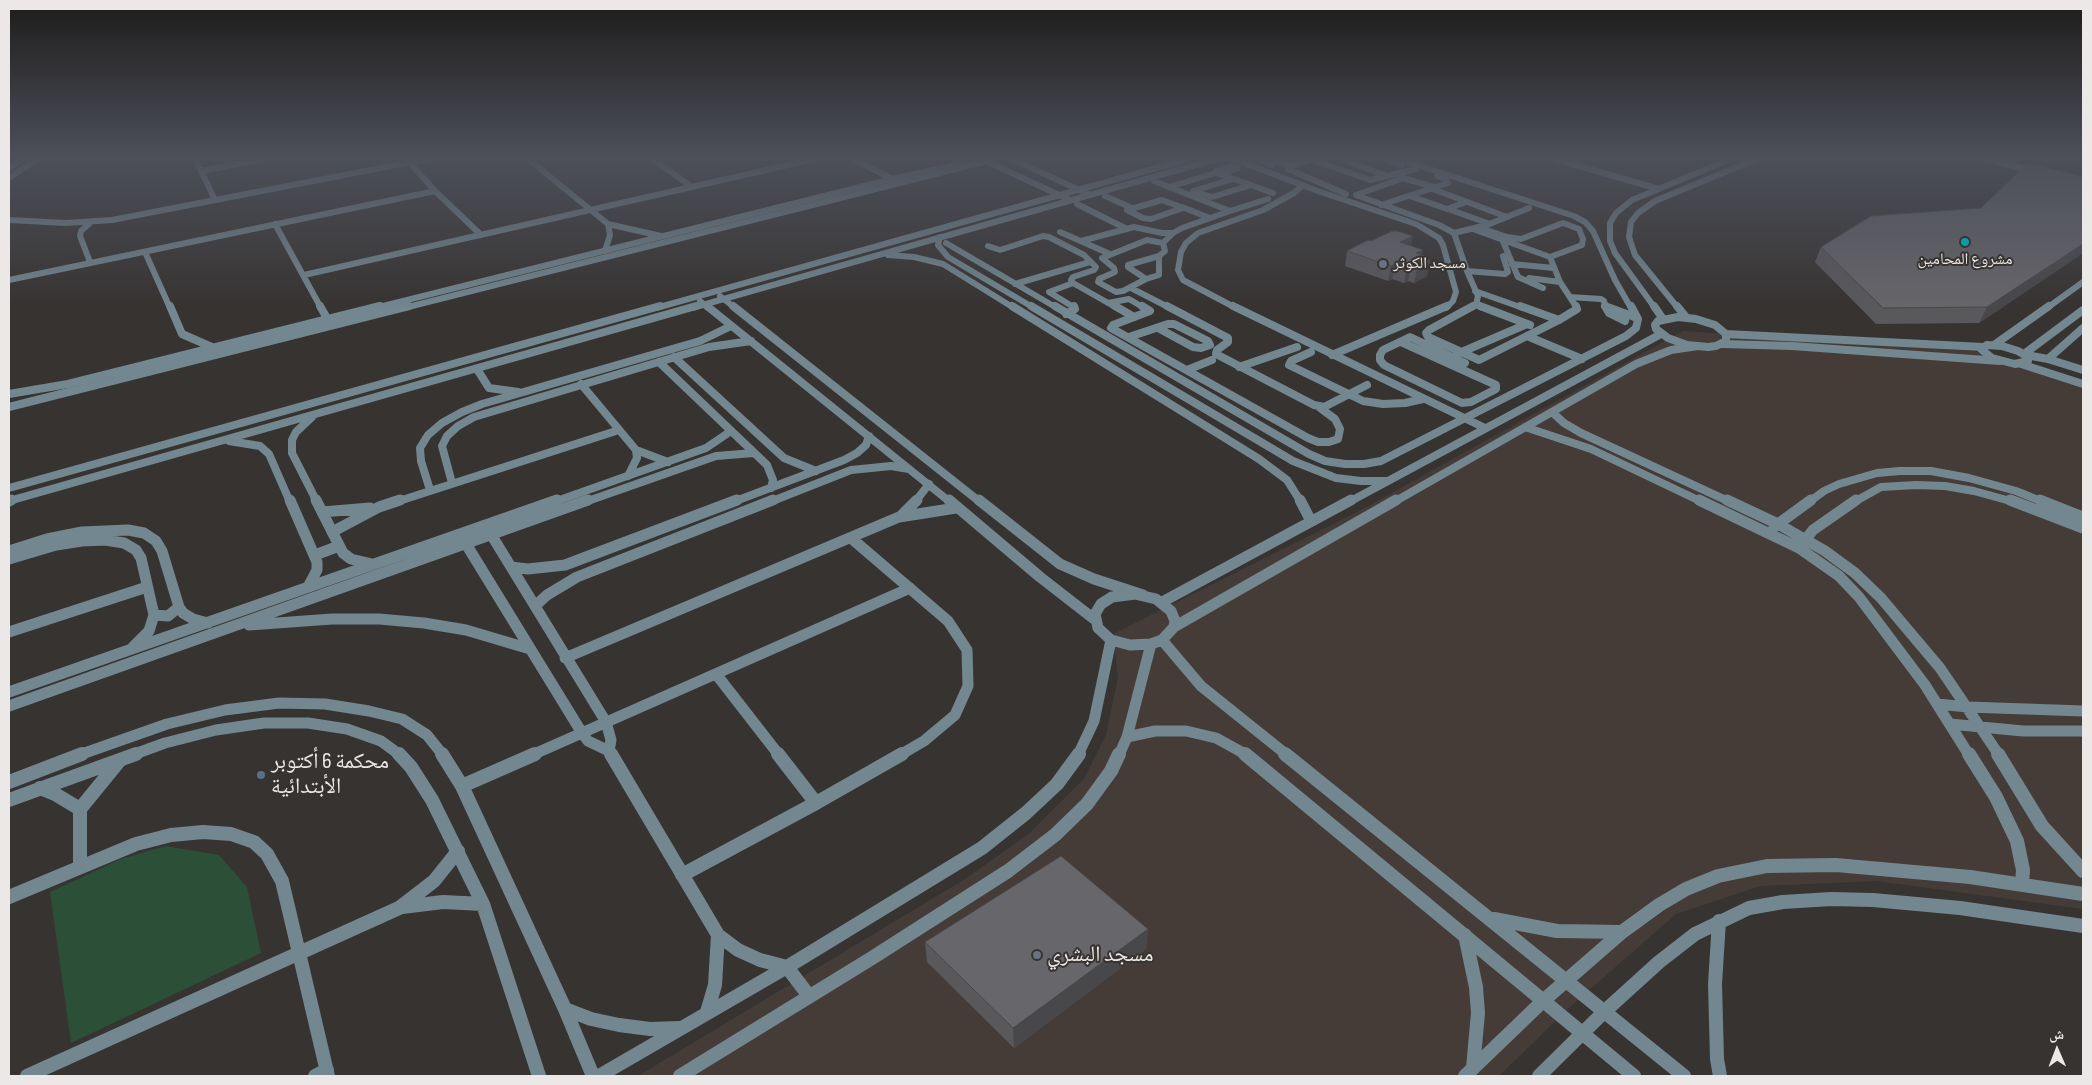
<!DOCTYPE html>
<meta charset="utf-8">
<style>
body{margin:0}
#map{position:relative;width:2092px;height:1085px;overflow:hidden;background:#373331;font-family:"Sofia Sans Condensed","Noto Naskh Arabic",sans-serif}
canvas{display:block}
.frame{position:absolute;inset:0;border:10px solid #ebe8e7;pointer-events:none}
.north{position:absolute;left:2032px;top:1025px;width:50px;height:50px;-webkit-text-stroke:4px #373331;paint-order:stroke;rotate:359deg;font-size:14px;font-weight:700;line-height:20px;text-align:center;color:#ebe8e7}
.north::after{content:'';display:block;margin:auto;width:18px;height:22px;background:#ebe8e7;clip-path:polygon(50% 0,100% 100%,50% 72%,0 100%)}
</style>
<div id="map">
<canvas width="2092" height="1085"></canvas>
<div class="frame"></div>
<div class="north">ش</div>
</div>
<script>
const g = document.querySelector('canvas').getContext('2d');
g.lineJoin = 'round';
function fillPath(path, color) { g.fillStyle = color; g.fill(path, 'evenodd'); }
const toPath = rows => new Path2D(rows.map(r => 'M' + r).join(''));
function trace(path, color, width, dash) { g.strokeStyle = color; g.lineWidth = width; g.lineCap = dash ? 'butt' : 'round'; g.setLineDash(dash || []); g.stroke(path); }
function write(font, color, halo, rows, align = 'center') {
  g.font = font + ' "Sofia Sans Condensed","Noto Naskh Arabic",sans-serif'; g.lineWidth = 4; g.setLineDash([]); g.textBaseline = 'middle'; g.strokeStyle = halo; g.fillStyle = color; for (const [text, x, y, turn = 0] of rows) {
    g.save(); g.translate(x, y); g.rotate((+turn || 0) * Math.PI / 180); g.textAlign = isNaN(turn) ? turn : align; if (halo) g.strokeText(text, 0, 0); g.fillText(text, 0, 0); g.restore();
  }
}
fillPath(toPath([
 [1683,331,1986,352,2083,381,2083,909,1877,881,1760,886,1676,914,1571,1006,1499,1076,638,1076,965,879,1030,833,1084,779,1106,735,1118,677,1113,634,1361,510]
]), '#463c37');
fillPath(toPath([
 [166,846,219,855,247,887,261,953,71,1043,50,892,121,859]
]), '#2b4f37');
trace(toPath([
 [195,158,214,198],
 [527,158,608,224,661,236],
 [651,158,692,187],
 [852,158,892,179],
 [1258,158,1272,165],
 [1268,158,1291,166],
 [1317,158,1291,166,1288,169,1346,194],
 [1338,158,1387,176],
 [1381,158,1402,165],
 [1396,158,1574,216,1585,222,1593,231,1615,280,1631,308],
 [1551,158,1659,189],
 [1982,158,2034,171],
 [1233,159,1318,191,1416,224,1439,238,1443,245,1456,292,1453,301,1446,308],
 [1313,160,1370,180,1416,169],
 [410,163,435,191,481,235],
 [1232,166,1238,168,1224,173,1216,171,1232,166],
 [9,169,23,158],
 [201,171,268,158],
 [1217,173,1273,193],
 [9,178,39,158],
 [1233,179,1193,191,1212,197,1251,185],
 [1154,181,1230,211,1182,228,1173,233,1163,243],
 [1169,187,1219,172],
 [1437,188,1403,178,1356,195,1439,225,1454,233,1467,271,1505,274,1508,272,1503,256],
 [1433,189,1507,217],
 [1105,196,1132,208],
 [1410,196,1447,209,1466,202],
 [1162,200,1183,208,1151,219,1143,218,1127,210,1162,200],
 [1077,204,1127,229],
 [1381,205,1448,183,1445,179,1437,176],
 [1182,207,1210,218],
 [1451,210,1490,224],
 [1230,211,1268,199],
 [9,220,66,223,112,220,432,158],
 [275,224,321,308],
 [1473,229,1550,257,1582,245,1583,239,1579,229,1563,223,1521,239,1507,237,1478,227],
 [1060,232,1110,254],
 [1454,233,1487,225,1529,208],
 [940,237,938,245,948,257,1034,308],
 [1502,239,1518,277,1543,288],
 [1081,241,1134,227,1162,233,1173,233],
 [946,243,1057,308],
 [988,246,1000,250,1043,236,1049,237,1084,255,1096,267,1094,270,1073,277,1071,280,1073,283,1117,308],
 [605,251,610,235,608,224],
 [145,252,170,308],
 [888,255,914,257,943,264,1014,308],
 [1550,257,1560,282,1577,308],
 [90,262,80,236,81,231,91,222],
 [1512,264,1554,268],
 [1467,271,1478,296,1476,305,1471,308],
 [304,275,819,158],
 [1529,278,1560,282],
 [1146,279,1123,291,1116,292,1098,282,1099,279,1115,272,1114,268,1102,258,1147,240,1163,243,1165,251,1159,256],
 [1146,279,1128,267,1128,265,1159,256],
 [1146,279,1159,275,1159,256],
 [9,280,435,191],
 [1073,283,1049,292,1075,308],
 [1015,284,1090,262],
 [1131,288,1170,308],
 [1475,291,1523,308],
 [720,296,735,308],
 [1570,297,1601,299,1604,301,1606,308],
 [700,301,708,308],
 [1108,303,1129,299,1144,308],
 [1476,305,1483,308],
 [1604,306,1610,308],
 [375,308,892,179,960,164,977,163],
 [656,308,1192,158],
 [692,308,1220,158],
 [1236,308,1183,280,1178,270,1181,252,1186,243,1198,233,1263,210,1294,193,1303,185],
 [1655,308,1615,253,1610,241,1610,223,1616,213,1632,200,1733,158],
 [1678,308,1635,255,1629,237,1631,222,1638,213,1655,201,1759,158],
 [2047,308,2083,282]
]), '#738790', 6);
trace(toPath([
 [170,306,182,334,214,348],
 [320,306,328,320],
 [707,306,950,502],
 [733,306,980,502],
 [1012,306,1259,459,1287,480,1301,502],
 [1031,306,1293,461,1336,478,1361,481,1387,481],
 [1055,306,1309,454,1325,461,1345,464,1364,464,1381,461,1626,336,1636,328,1638,319,1631,306],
 [1115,306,1134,317],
 [1142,306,1150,311,1113,325,1111,328,1308,438,1318,442,1329,442,1338,439,1340,429,1335,419,1319,407],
 [1167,306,1228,338,1228,342,1217,350,1216,354,1314,405,1324,407,1367,385],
 [1233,306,1485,428],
 [1473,306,1429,330,1426,333,1428,337,1479,360,1559,320],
 [1480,306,1530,325],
 [1520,306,1559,320,1577,309,1576,306],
 [1605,306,1609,313,1625,321],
 [1605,306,1637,318],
 [1654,306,1663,319],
 [1677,306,1686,317],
 [1066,314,1075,309,1074,306],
 [1678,317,1696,319,1715,325,1726,334,1726,341,1716,346,1708,347,1687,345,1668,338,1656,329,1655,325,1658,321,1678,317],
 [1726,334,1983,347],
 [1527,336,1582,359],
 [1129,337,1168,324,1174,324,1208,341,1210,345,1201,348,1193,347,1158,328],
 [1401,342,1496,385,1496,389,1471,402,1462,403,1384,365,1380,360,1380,355,1383,350,1410,337,1465,363,1457,367],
 [1723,344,1792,346,2000,361],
 [1987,345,2002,346,2018,351,2028,357,2028,361,2015,364,1992,358,1981,349,1987,345],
 [1994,345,2049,306],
 [1311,352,1291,361,1289,365,1363,401,1383,404,1405,403,1423,399],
 [1457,354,1527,324],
 [2024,354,2083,310],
 [1332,355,1447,306],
 [2026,355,2048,359,2083,370],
 [674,357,784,458,816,471],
 [2048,359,2083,328],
 [659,362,767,465,773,480,771,488],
 [2021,364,2083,384],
 [1239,367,1297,347],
 [477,369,489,388,518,392],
 [1187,370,1212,360],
 [581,384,636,450,668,462],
 [9,394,68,384,380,306],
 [1552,412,1564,423,1581,433,1730,502],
 [312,417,296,432,292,440,292,453,317,502],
 [1525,427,1591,449,1702,502],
 [229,441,260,446,269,454,290,502],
 [628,476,637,458,636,450],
 [452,483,442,446,447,436,458,426,474,417,709,347,751,341],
 [9,488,660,306],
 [430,490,421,461,420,448,428,435,442,423,462,412,482,404,700,341,731,326],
 [9,501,696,306],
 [396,502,619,430],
 [554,502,706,448,731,431],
 [585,502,716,456,754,453],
 [733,502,844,460,857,453,866,445,869,436],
 [770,502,851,470,891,466,909,469],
 [915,502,929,484],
 [1349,502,1661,334],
 [1394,502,1636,364,1671,350,1698,346],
 [1809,502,1824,491,1839,484,1877,473,1900,471,1931,471,1969,478,2016,491,2043,502],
 [1854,502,1881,487,1916,485,1945,486,1974,491,2014,502]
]), '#738790', 8);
trace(toPath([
 [290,500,317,562,317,570,308,587],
 [316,500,343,553,351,559,372,564],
 [949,500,1040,577,1094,619],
 [979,500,1060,564,1094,579,1143,595],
 [1300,500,1311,521],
 [1699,500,1799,548,1839,576,1859,597,1925,685,1969,755],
 [1727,500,1778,524,1825,551,1855,573,1881,598,1940,668,1999,755],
 [2010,500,2083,528],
 [2040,500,2083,517],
 [9,501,11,500],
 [322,512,370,508],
 [902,515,917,500],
 [1774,527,1811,500],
 [489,531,606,722,611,740,609,751,611,755],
 [332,532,379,507,400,500],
 [851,538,948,621,967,650,968,686,955,715,924,741,900,755],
 [463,539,582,733,588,741,609,751],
 [1803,543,1813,530,1856,500],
 [9,551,47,539,82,532,128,530,144,533,156,541,162,551,179,607,183,613,193,619,208,623],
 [315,555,339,546],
 [9,559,56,545,82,541,105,540,124,543,136,550,141,558,154,615,149,631,133,647],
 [511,567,528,569,565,565,737,500],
 [1135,594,1156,599,1171,611,1175,621,1174,627,1162,640,1151,644,1130,645,1111,640,1098,628,1095,614,1101,604,1112,597,1135,594],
 [1162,602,1351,500],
 [535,606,547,595,577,577,773,500],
 [154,615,168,616,179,607],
 [249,625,332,619,379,619,424,623,466,630,530,649],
 [1174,627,1396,500],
 [9,632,147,587],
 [1162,640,1201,686,1287,755],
 [565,658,899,517,956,508],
 [716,674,779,755],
 [9,692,557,500],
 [1937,704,1968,707,2083,711],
 [9,706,588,500],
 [1950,724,2023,731,2083,731],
 [1127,737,1155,731,1186,731,1216,738,1247,755],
 [79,755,167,724,225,710,279,703,325,704,369,711,402,719,427,735,443,755],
 [132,755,165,743,216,730,264,723,308,723,347,729,381,741,400,755],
 [532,755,910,588],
 [1078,755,1094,721,1111,640],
 [1119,755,1127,737,1151,644]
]), '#738790', 11);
trace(toPath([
 [399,754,411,767,432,800,483,904,539,1076],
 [442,754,462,786,565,1009,593,1076],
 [611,754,718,935,738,950,760,960,787,967,809,996],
 [778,754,816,803],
 [1245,754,1634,1076],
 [1285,754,1684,1076],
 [1969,754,1996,797,2017,841,2023,870,2022,884],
 [1998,754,2042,826,2083,871],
 [9,782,82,754],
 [462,786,535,754],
 [40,788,55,794,80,809],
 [9,800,136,754],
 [80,867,80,809,120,760],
 [682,875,816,803,902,754],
 [9,897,136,844,171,835,203,832,231,834,254,842,267,854,282,881,328,1076],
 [402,907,443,902,483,904],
 [1494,919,1557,931,1622,932],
 [1719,921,1715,984,1717,1059,1720,1076],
 [1465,935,1476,987,1478,1013,1473,1068],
 [565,1009,591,1019,619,1025,650,1029,679,1028],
 [707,1012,715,985,718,935],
 [27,1076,399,908,434,881,458,851],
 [315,1076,327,1070],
 [599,1076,787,967,982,848,1026,813,1057,784,1079,754],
 [680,1076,872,958,1008,871,1055,835,1087,804,1111,771,1119,754],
 [1465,1076,1544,1000,1622,932,1659,905,1686,889,1718,876,1767,866,1836,865,1970,877,2083,894],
 [1539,1076,1605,1011,1659,962,1695,934,1749,908,1783,902,1831,899,1873,900,1960,908,2083,926]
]), '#738790', 14);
trace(toPath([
 [1010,158,1090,195],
 [986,161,1070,200],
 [404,308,999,158]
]), '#738790', 6);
trace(toPath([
 [9,407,409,306]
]), '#738790', 8);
fillPath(toPath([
 [2083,177,2083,253,1979,323,1876,324,1815,262,1821,247,1981,208],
 [1371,241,1411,246,1422,255,1428,257,1427,276,1414,283,1408,281,1404,283,1392,279,1388,281,1345,266,1347,251],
 [1148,929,1146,949,1014,1048,927,962,925,942]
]), '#59585b');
fillPath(toPath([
 [1413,236,1410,251,1400,242],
 [2083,244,2083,253,1979,323,1987,307],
 [1423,250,1420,264,1416,253],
 [1428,257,1426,263,1430,261,1427,276,1414,283,1417,268,1424,259],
 [1395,264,1392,279,1388,281,1391,266],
 [1411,266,1408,281,1404,283,1407,268],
 [1148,929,1146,949,1014,1048,1013,1028]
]), '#48474a');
const building = toPath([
 [2028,163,2083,177,2083,244,1987,307,1883,308,1821,247,1871,216,1981,208,2028,163],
 [1392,231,1397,231,1413,236,1400,242,1423,250,1416,253,1428,257,1424,259,1430,261,1417,268,1411,266,1407,268,1395,264,1391,266,1347,251,1368,240,1371,241,1392,231],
 [1061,856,1148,929,1013,1028,925,942,1061,856]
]);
fillPath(building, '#67666a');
trace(building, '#48474a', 1);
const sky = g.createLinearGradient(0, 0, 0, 310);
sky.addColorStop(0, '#1e1c1b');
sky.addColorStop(0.51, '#4d505a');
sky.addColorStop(1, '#4d505a00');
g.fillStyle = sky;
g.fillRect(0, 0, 2092, 310);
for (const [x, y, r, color] of [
 [1965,242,5,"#0f9aa8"],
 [1383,264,5,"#6b7280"],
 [261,775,5,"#5c6f8a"],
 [1037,955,5,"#6b7280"]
]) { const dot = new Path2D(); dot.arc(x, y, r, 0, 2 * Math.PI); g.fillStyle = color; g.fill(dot); trace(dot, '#373331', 2); }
write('16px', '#ebe8e7', '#373331', [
 ["مشروع المحامين",1965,260],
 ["مسجد الكوثر",1393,264,"left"]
]);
write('22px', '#ebe8e7', '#373331', [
 ["محكمة 6 أكتوبر",271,762],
 ["الأبتدائية",271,787],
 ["مسجد البشري",1047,955]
], 'left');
</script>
